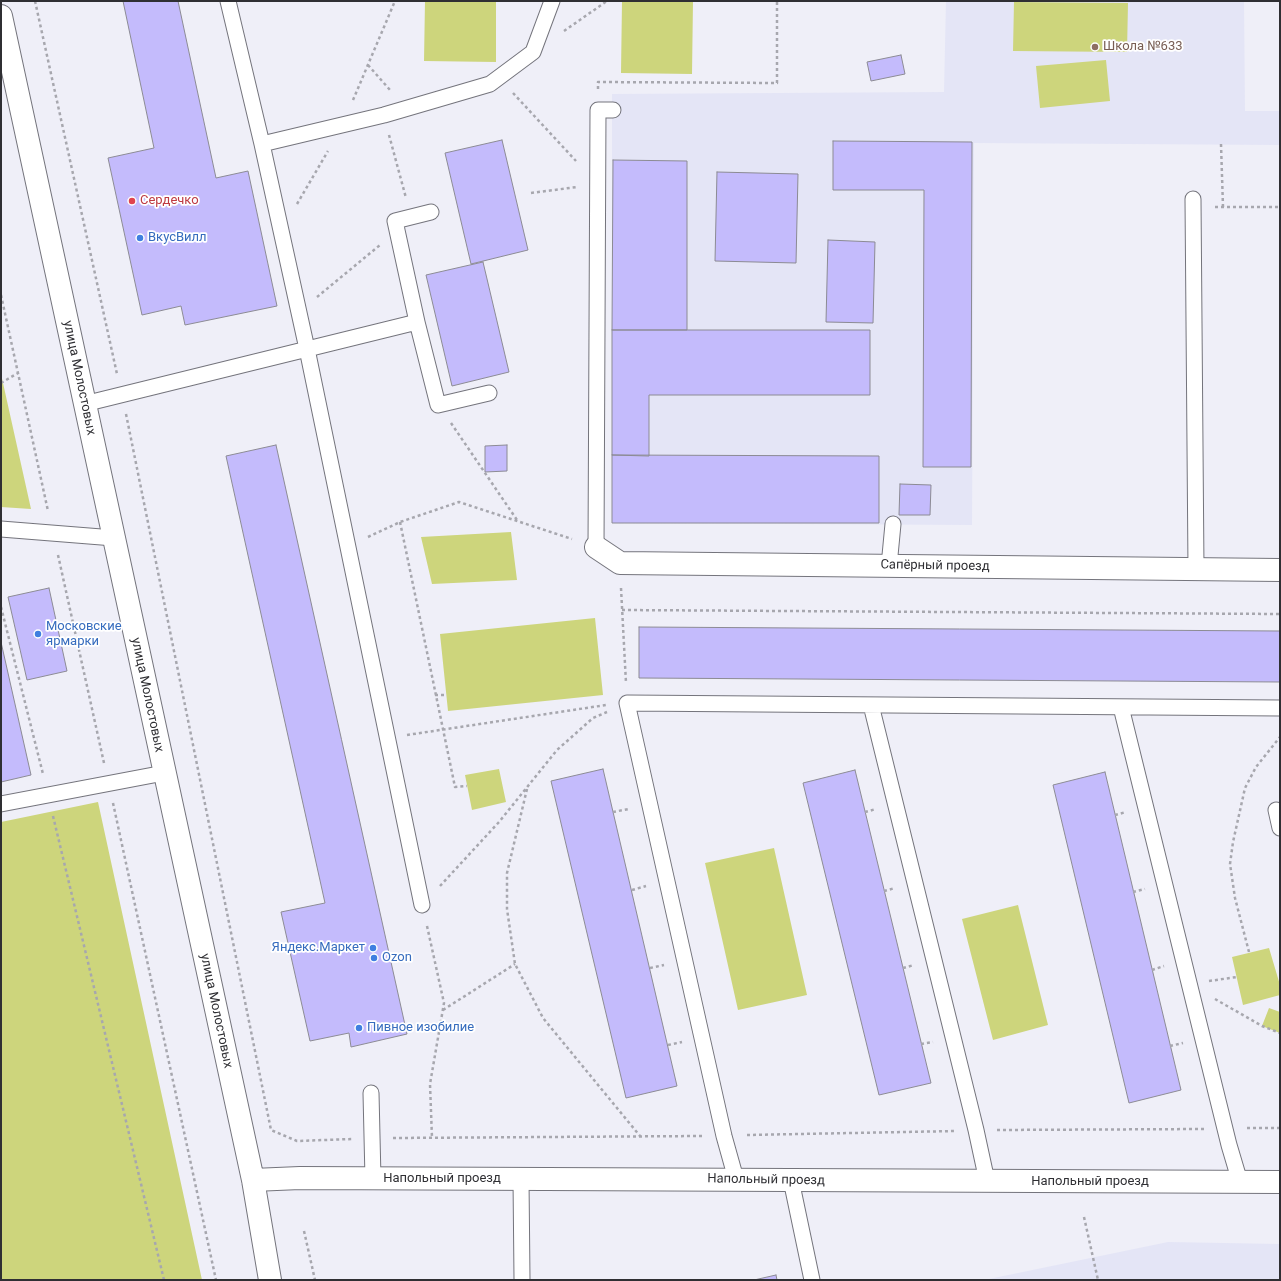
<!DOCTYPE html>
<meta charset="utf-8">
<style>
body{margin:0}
#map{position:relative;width:1281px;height:1281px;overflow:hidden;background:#efeff8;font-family:Roboto,sans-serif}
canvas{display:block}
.frame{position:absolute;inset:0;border:2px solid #2f2f33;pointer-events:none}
</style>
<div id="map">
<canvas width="1281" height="1281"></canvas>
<div class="frame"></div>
</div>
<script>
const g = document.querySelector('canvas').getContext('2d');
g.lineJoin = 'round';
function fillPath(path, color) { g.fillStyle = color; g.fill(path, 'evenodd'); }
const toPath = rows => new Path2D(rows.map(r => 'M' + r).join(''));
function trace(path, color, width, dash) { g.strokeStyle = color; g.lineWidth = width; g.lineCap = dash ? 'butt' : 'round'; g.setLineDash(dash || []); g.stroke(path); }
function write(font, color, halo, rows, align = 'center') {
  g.font = font + ' Roboto,sans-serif'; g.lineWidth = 3.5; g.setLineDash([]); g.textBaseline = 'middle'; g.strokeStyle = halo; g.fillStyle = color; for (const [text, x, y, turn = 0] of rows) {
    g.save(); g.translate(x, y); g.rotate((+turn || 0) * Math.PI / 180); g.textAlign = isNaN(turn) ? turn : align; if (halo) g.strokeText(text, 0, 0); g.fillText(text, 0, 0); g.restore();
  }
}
fillPath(toPath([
 [946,1,1244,1,1245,111,1280,111,1280,145,974,143,972,525,612,523,612,94,944,92],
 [1168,1242,1280,1244,1280,1280,984,1280]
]), '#e4e5f6');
fillPath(toPath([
 [425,1,496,1,496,62,424,61],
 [622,1,693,1,692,74,621,73],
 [1014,2,1128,3,1127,52,1013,51],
 [1106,60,1110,101,1040,108,1036,66],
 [1,374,31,509,1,507],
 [511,532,517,580,432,584,421,537],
 [595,618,603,695,448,711,440,634],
 [499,769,506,802,472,810,465,775],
 [98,802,202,1280,1,1280,1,822],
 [774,848,807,995,738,1010,705,863],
 [1018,905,1048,1025,993,1040,962,919],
 [1269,948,1280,985,1280,995,1243,1005,1232,957],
 [1269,1008,1280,1012,1280,1033,1262,1026]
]), '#cdd57c');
const building = toPath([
 [123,1,178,1,216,178,248,171,277,306,185,325,181,306,142,315,108,158,154,148,123,1],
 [901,55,905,74,871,81,867,62,901,55],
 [502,140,528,250,471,264,445,153,502,140],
 [833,141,972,142,971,467,923,467,924,190,833,190,833,141],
 [613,160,687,161,687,330,612,330,613,160],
 [717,172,798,174,796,263,715,261,717,172],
 [828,240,875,242,873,323,826,322,828,240],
 [483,262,509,372,452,386,426,275,483,262],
 [612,330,870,330,870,395,649,395,649,456,612,455,612,330],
 [276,445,407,1034,351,1047,349,1033,310,1041,281,912,325,903,226,456,276,445],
 [507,445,507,471,485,472,485,446,507,445],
 [612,455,879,456,879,523,612,523,612,455],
 [900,484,931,485,930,515,899,515,900,484],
 [49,588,67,671,27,680,8,597,49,588],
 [639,627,1280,631,1280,682,639,678,639,627],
 [1,642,31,775,1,782,1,642],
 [603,769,677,1086,626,1098,551,781,603,769],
 [855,770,931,1083,879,1095,803,783,855,770],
 [1105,772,1181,1090,1129,1103,1053,785,1105,772],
 [776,1275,777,1280,754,1280,776,1275]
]);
fillPath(building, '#c4bbfc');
trace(building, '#8c8b94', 1);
const lane = toPath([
 [228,1,262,144,307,349,422,905],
 [262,144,384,115,490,84,533,52,552,1],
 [1193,199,1196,569],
 [417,322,438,405,489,393],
 [84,404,417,322,395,221,431,212],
 [1,529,114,538],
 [596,547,598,110,613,110],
 [889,566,893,524],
 [871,705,976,1130,987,1181],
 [1121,707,1229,1145,1240,1182],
 [1,804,164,773],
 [1276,810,1280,828],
 [371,1093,373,1179],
 [521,1179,522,1279],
 [736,1179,724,1136,627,703,1280,708],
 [791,1180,812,1280]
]);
const street = toPath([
 [596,547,620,563,1280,570]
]);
const secondary = toPath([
 [1,16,253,1180,270,1280],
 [253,1180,300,1178,1280,1182]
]);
trace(lane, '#74747c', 17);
trace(street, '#74747c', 24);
trace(secondary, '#74747c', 24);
trace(toPath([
 [35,1,117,374],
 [564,31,607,1],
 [368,65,390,90],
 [598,89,598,82,777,83,777,1],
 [513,93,576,161],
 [353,100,395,1],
 [389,135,406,198],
 [1221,144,1223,207],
 [531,193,577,187],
 [297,204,328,151],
 [1215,207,1280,207],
 [1,295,48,511],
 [317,297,380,245],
 [1,383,18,373],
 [126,414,271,1130,297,1141,352,1139],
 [451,423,517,520],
 [400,522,455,787,467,786],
 [368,537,400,522,459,502,572,539],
 [58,555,104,763],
 [621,588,626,683],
 [1,607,43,774],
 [622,610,1280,614],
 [435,695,447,695],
 [407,735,606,705],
 [527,789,507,873,507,909,515,964,543,1018,640,1136],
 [113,803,216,1280],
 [613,812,629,809],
 [865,812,876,809],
 [1115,815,1126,812],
 [53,816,164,1280],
 [440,886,499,822,557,750,593,718,607,712],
 [632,890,646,886],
 [884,891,895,888],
 [1133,892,1145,889],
 [427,926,444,1003,430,1084,432,1138],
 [1249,952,1235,898,1230,864,1233,842,1245,788,1256,767,1280,737],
 [650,968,664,965],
 [903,968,914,965],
 [1152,970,1164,966],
 [1209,981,1237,977],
 [1215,999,1262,1026,1280,1033],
 [443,1010,515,964],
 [921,1044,933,1042],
 [668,1045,682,1042],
 [1170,1046,1183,1043],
 [1247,1128,1280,1128],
 [997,1130,1204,1129],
 [747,1135,956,1131],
 [393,1138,702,1136],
 [1084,1217,1098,1280],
 [304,1231,315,1280]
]), '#a7a7ae', 2.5, [3, 3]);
trace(lane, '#fff', 15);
trace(street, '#fff', 22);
trace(secondary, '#fff', 22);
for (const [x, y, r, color] of [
 [1095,47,4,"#8d6e63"],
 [132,201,4,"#e0444e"],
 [140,238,4,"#3f7fe0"],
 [38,634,4,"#3f7fe0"],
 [373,948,4,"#3f7fe0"],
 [374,958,4,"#3f7fe0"],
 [359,1028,4,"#3f7fe0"]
]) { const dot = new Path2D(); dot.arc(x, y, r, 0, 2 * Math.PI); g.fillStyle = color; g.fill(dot); trace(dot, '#fff', 1.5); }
write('13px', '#785e54', '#fff', [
 ["Школа №633",1103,47]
], 'left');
write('13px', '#be3a42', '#fff', [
 ["Сердечко",140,201]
], 'left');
write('13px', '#366cbe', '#fff', [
 ["ВкусВилл",148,238],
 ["Московские",46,627],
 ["ярмарки",46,642],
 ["Яндекс.Маркет",365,948,"right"],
 ["Ozon",382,958],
 ["Пивное изобилие",367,1028]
], 'left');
write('13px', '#2f2f33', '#fff', [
 ["улица Молостовых",79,378,78],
 ["Сапёрный проезд",935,566,1],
 ["улица Молостовых",147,695,78],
 ["улица Молостовых",216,1011,78],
 ["Напольный проезд",442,1179],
 ["Напольный проезд",766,1180,1],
 ["Напольный проезд",1090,1182]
]);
</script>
